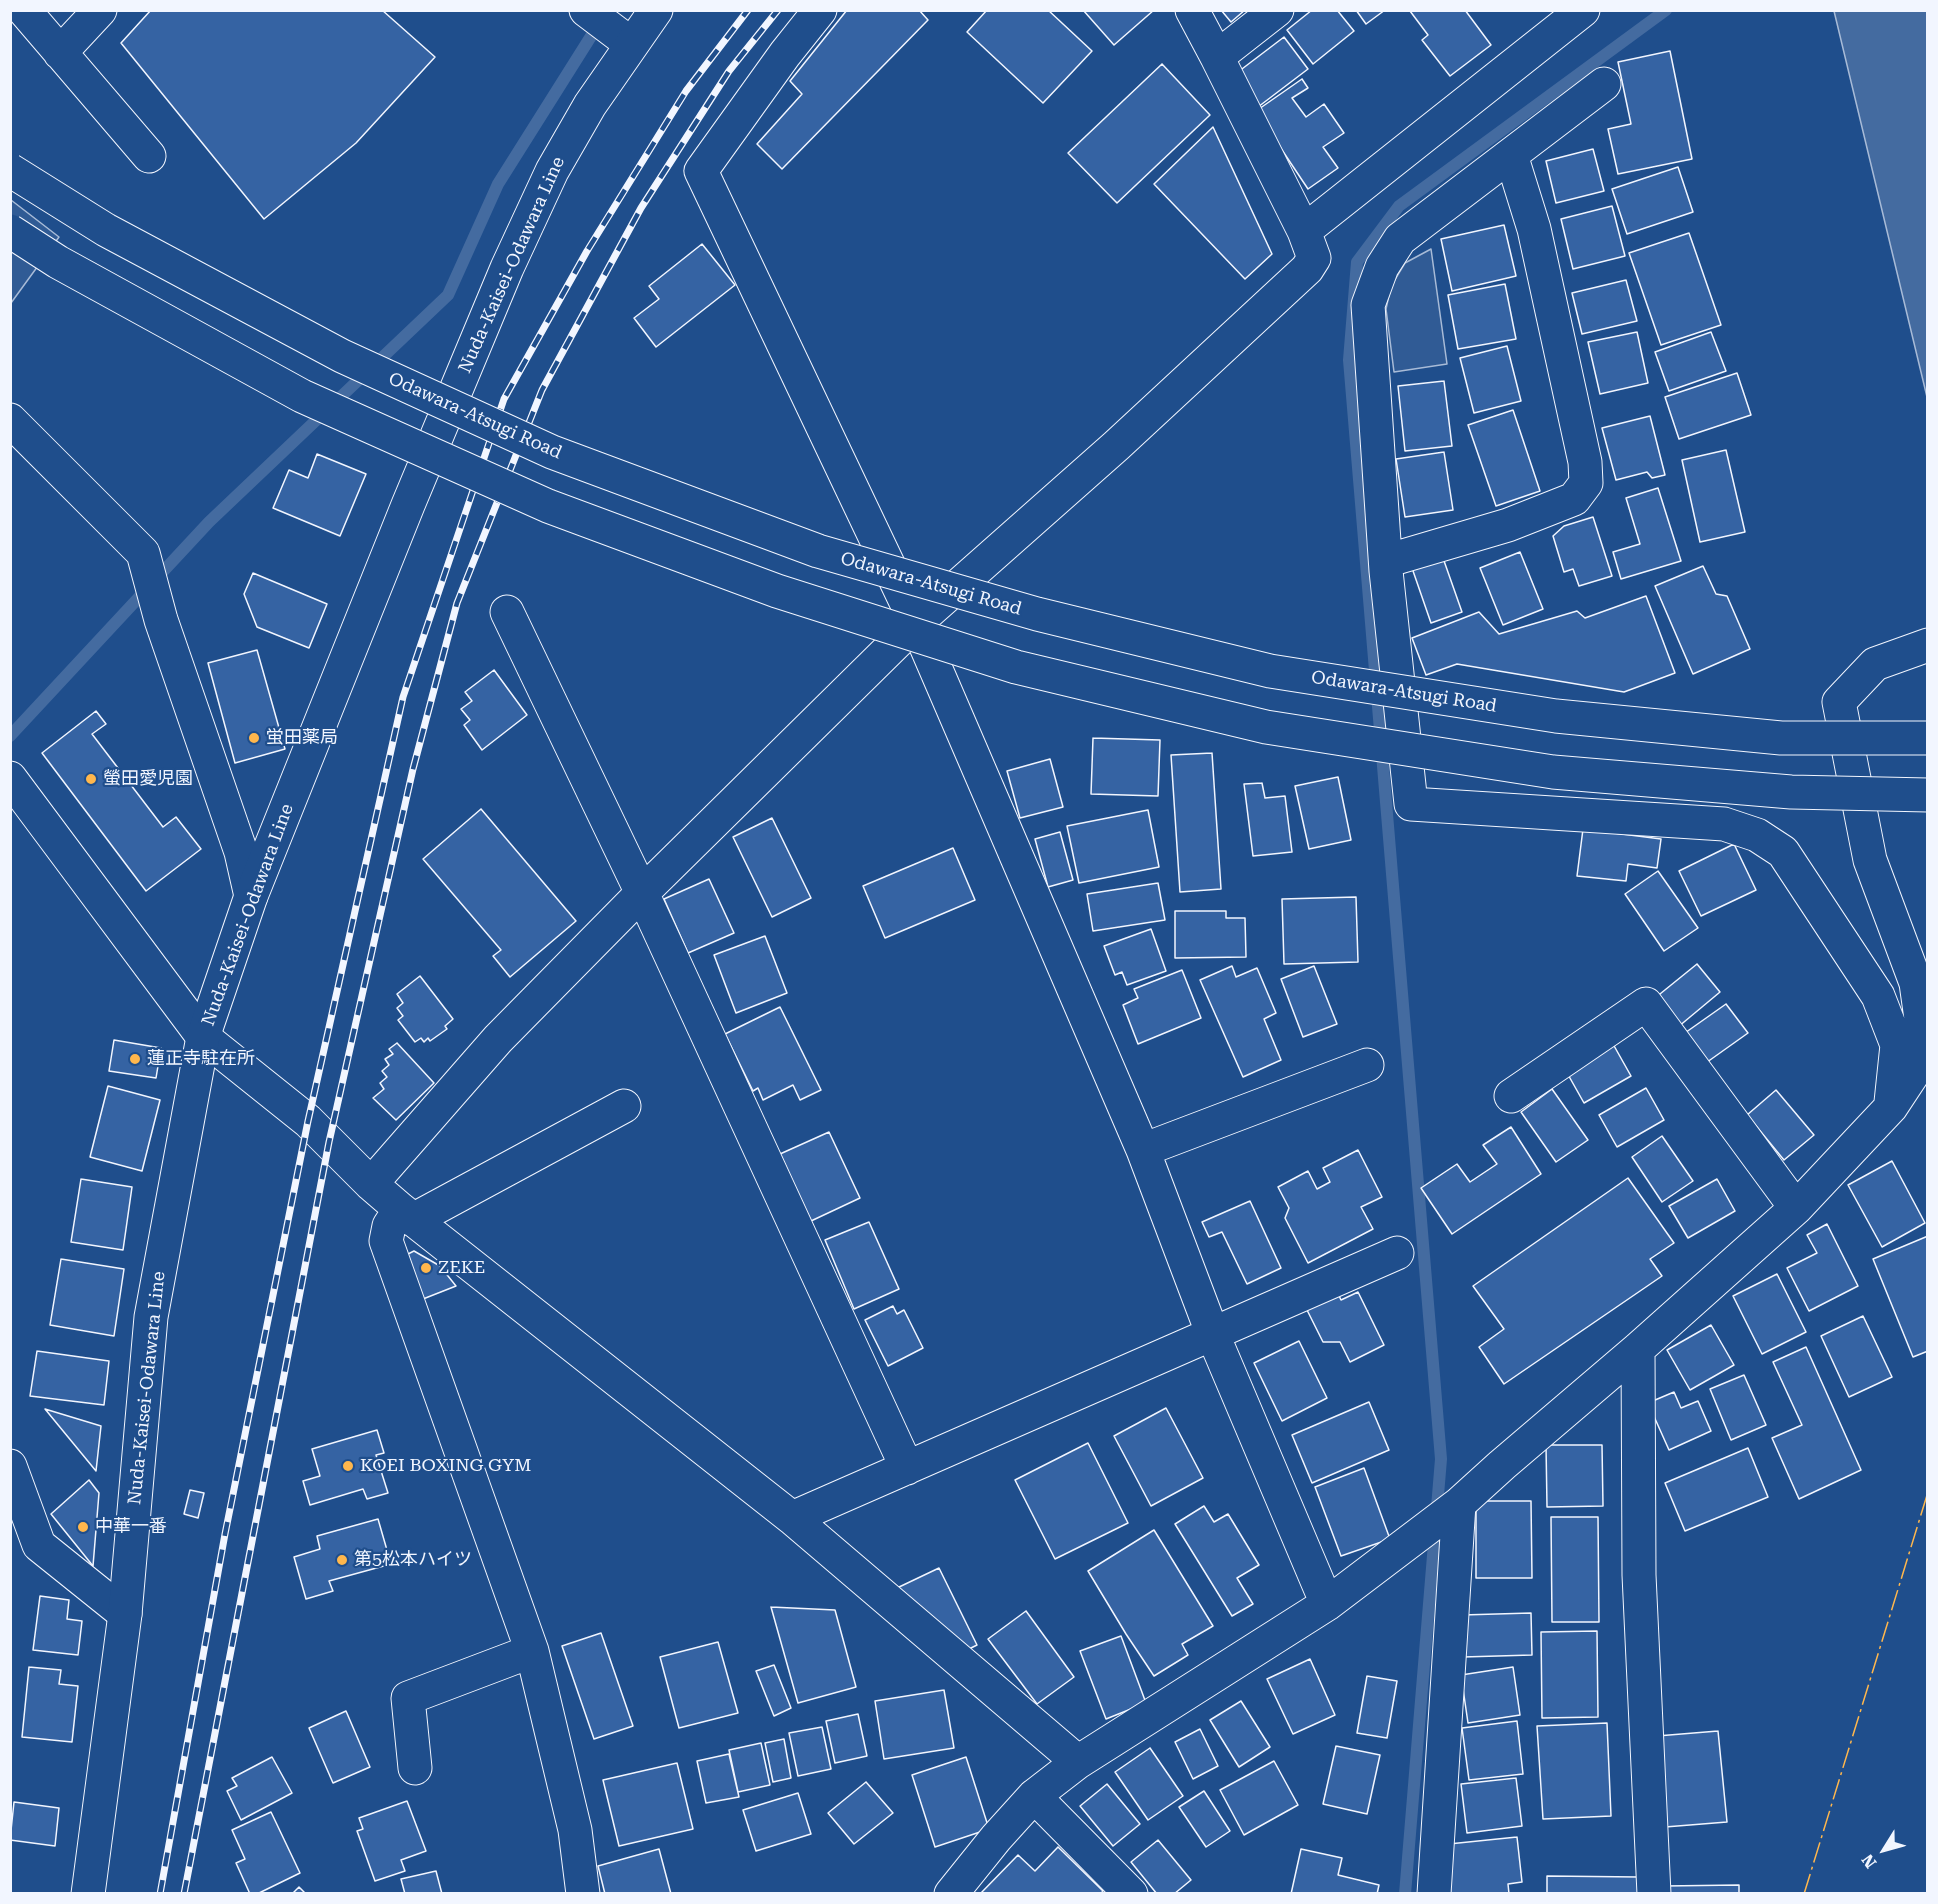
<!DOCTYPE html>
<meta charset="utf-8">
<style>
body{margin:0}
#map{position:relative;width:1938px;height:1904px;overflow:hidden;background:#1f4e8c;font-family:"Roboto Serif",serif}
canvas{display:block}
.frame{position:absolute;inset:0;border:12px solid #f2f6ff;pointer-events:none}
.north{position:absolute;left:1854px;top:1820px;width:60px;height:60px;-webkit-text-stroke:4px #1f4e8c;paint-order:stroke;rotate:233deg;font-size:16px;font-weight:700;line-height:24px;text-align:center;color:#f2f6ff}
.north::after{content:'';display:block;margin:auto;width:21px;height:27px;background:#f2f6ff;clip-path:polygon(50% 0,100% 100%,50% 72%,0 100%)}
</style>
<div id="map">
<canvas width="1938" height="1904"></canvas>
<div class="frame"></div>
<div class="north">N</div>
</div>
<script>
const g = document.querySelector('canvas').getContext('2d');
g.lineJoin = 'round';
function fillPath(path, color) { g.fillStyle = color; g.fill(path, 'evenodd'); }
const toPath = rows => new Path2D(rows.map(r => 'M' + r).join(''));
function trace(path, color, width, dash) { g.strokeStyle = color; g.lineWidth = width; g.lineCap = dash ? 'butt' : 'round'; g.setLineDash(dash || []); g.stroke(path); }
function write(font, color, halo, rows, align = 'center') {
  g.font = font + ' "Roboto Serif","Noto Sans JP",serif'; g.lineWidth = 4.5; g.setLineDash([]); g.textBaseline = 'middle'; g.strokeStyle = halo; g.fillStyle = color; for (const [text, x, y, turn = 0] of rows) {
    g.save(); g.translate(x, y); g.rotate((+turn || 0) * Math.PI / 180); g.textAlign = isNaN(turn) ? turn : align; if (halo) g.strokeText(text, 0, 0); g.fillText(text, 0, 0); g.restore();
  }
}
const green = toPath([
 [11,200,59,237,11,303,11,200],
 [1431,249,1447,364,1394,372,1386,309,1391,286,1405,263,1431,249]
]);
fillPath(green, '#305b95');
trace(green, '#a8bbd7', 1.5);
const water = toPath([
 [1834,11,1927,11,1927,397,1834,11]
]);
fillPath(water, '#446ba0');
trace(water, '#a8bbd7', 1.5);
trace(toPath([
 [10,736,209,522,448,295,498,184,600,22],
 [1405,1894,1441,1459,1349,360,1357,262,1399,206,1666,10]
]), '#446ba0', 12);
const building = toPath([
 [151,10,382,10,435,57,356,143,264,219,121,43,151,10],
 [847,10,919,10,928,20,782,169,757,144,802,94,790,81,847,10],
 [987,10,1048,10,1092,51,1043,103,967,32,987,10],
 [1083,10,1154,10,1114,45,1083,10],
 [1221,10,1245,10,1231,22,1221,10],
 [1312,10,1337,10,1354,31,1313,64,1287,30,1312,10],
 [1356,10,1385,10,1366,24,1356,10],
 [1465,10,1491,45,1450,76,1422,40,1428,35,1410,11,1465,10],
 [1284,37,1308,69,1258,107,1234,75,1284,37],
 [1670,51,1692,159,1618,174,1608,129,1631,124,1618,62,1670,51],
 [1162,64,1210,115,1117,203,1068,153,1162,64],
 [1302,79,1308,88,1292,98,1306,117,1324,104,1344,133,1323,147,1338,168,1308,189,1256,111,1302,79],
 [1213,127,1272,254,1245,279,1154,184,1213,127],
 [1593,149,1604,191,1556,203,1546,161,1593,149],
 [1678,167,1693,212,1627,234,1612,189,1678,167],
 [1612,206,1625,256,1573,269,1561,219,1612,206],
 [1504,225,1516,276,1452,291,1441,239,1504,225],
 [1689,233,1721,325,1661,345,1629,253,1689,233],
 [702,244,735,285,656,347,634,318,659,299,649,286,702,244],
 [1626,280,1637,321,1582,334,1572,293,1626,280],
 [1505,284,1516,339,1458,349,1448,295,1505,284],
 [1637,332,1648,383,1600,394,1588,342,1637,332],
 [1711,332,1726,371,1669,391,1655,352,1711,332],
 [1507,346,1521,401,1474,413,1460,358,1507,346],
 [1737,373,1751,415,1679,439,1665,397,1737,373],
 [1444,381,1452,446,1405,451,1398,386,1444,381],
 [1513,410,1540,491,1496,506,1468,425,1513,410],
 [1650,416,1665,475,1652,478,1647,472,1616,480,1602,428,1650,416],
 [1726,450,1745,532,1700,542,1682,460,1726,450],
 [1444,452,1453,510,1405,517,1396,459,1444,452],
 [317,454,366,474,340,536,273,508,289,470,308,478,317,454],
 [1658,488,1681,561,1621,579,1613,552,1640,544,1626,498,1658,488],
 [1593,517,1612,576,1579,586,1573,569,1564,572,1553,536,1564,526,1593,517],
 [1520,552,1543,609,1503,625,1480,568,1520,552],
 [1443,558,1462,612,1431,623,1412,568,1443,558],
 [1703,566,1716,594,1727,596,1750,649,1693,674,1655,586,1703,566],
 [253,573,327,604,309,648,257,627,244,594,253,573],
 [1646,596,1675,673,1624,692,1457,664,1426,675,1412,638,1479,612,1499,634,1577,611,1585,618,1646,596],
 [257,650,285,749,235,763,208,663,257,650],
 [494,670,527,715,482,750,464,725,470,720,461,709,472,701,465,692,494,670],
 [96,711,106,724,92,734,163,827,176,817,201,849,146,891,42,753,96,711],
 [1093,738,1160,740,1158,796,1091,794,1093,738],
 [1212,753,1221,889,1180,892,1171,755,1212,753],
 [1050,759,1063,807,1020,818,1007,771,1050,759],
 [1338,777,1351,840,1309,849,1295,786,1338,777],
 [1262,783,1265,798,1285,796,1292,852,1253,856,1244,784,1262,783],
 [481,809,576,921,510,977,493,956,501,950,423,859,481,809],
 [1148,810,1159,867,1079,883,1067,826,1148,810],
 [772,818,811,898,772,917,733,837,772,818],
 [1583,829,1661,839,1657,868,1628,864,1626,881,1577,876,1583,829],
 [1060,832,1073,880,1048,887,1035,839,1060,832],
 [1734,844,1756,890,1701,916,1679,871,1734,844],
 [953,848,975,900,885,938,863,886,953,848],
 [1658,871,1698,928,1664,951,1625,894,1658,871],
 [709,879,734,933,688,953,664,899,709,879],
 [1158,883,1165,920,1093,931,1087,894,1158,883],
 [1356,897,1358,962,1284,964,1282,899,1356,897],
 [1175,911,1226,911,1226,918,1245,918,1246,957,1175,958,1175,911],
 [1151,929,1166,971,1127,985,1122,972,1115,975,1104,946,1151,929],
 [765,936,787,993,736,1013,714,955,765,936],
 [1697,964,1720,992,1678,1027,1655,998,1697,964],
 [1232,966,1236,977,1257,968,1276,1013,1264,1019,1281,1060,1243,1077,1200,980,1232,966],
 [1314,966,1337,1024,1303,1037,1281,979,1314,966],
 [1182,970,1201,1018,1138,1044,1123,1005,1138,998,1134,989,1182,970],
 [420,976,453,1019,445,1026,447,1029,430,1041,428,1038,424,1042,421,1038,415,1042,398,1020,403,1016,397,1008,403,1003,397,994,420,976],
 [1726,1004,1748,1033,1703,1065,1682,1035,1726,1004],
 [780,1007,821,1090,800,1100,793,1085,763,1100,758,1088,753,1091,725,1034,780,1007],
 [114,1040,161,1048,156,1078,109,1071,114,1040],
 [397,1043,434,1083,396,1120,373,1098,384,1089,380,1083,387,1077,382,1071,389,1065,385,1059,393,1054,389,1049,397,1043],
 [1613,1044,1631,1076,1584,1103,1566,1071,1613,1044],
 [108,1086,160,1100,142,1171,90,1157,108,1086],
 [1646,1088,1664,1120,1617,1147,1599,1115,1646,1088],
 [1552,1089,1588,1140,1556,1162,1521,1112,1552,1089],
 [1776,1090,1814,1135,1784,1160,1747,1115,1776,1090],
 [1511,1127,1541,1174,1452,1234,1421,1188,1457,1164,1470,1182,1497,1164,1483,1145,1511,1127],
 [829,1132,860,1198,811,1221,780,1154,829,1132],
 [1662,1136,1693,1181,1662,1202,1632,1157,1662,1136],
 [1358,1150,1382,1197,1361,1207,1373,1229,1308,1263,1285,1218,1289,1208,1278,1187,1308,1171,1317,1189,1330,1182,1323,1168,1358,1150],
 [1892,1161,1925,1223,1882,1247,1848,1185,1892,1161],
 [1628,1178,1674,1243,1650,1259,1662,1276,1504,1384,1479,1347,1504,1329,1473,1286,1628,1178],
 [81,1179,132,1187,123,1250,71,1242,81,1179],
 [1717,1179,1735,1211,1688,1238,1669,1206,1717,1179],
 [1250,1201,1281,1268,1247,1284,1222,1232,1209,1237,1202,1222,1250,1201],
 [869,1222,899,1289,854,1309,825,1240,869,1222],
 [1827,1224,1858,1286,1809,1311,1787,1268,1817,1253,1807,1235,1827,1224],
 [1928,1236,1928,1351,1913,1357,1873,1259,1928,1236],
 [414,1251,440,1266,456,1286,423,1299,404,1256,414,1251],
 [61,1259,124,1269,114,1336,50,1325,61,1259],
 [1777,1274,1806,1332,1762,1354,1733,1296,1777,1274],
 [1334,1285,1341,1300,1358,1292,1384,1345,1350,1362,1340,1342,1323,1342,1302,1300,1334,1285],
 [893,1306,897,1314,904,1310,923,1348,888,1366,865,1320,893,1306],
 [1863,1316,1892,1377,1849,1397,1821,1336,1863,1316],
 [1711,1325,1734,1365,1690,1390,1667,1350,1711,1325],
 [1299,1341,1327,1398,1282,1421,1254,1363,1299,1341],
 [1806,1347,1861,1470,1799,1499,1772,1438,1802,1425,1773,1362,1806,1347],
 [37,1351,109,1361,104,1405,30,1396,37,1351],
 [1744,1375,1766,1425,1731,1440,1710,1389,1744,1375],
 [1674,1392,1681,1408,1698,1401,1711,1431,1669,1450,1648,1403,1674,1392],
 [1369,1402,1389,1450,1312,1483,1292,1435,1369,1402],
 [1166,1408,1203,1478,1151,1506,1114,1436,1166,1408],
 [45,1409,101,1426,96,1471,45,1409],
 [377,1430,384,1453,376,1455,388,1493,367,1499,363,1489,310,1505,303,1481,320,1476,312,1449,377,1430],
 [1088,1443,1128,1523,1055,1559,1015,1480,1088,1443],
 [1546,1445,1602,1445,1603,1506,1547,1507,1546,1445],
 [1748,1448,1768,1497,1685,1531,1665,1483,1748,1448],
 [1364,1468,1390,1539,1341,1556,1315,1487,1364,1468],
 [89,1480,99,1493,93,1566,51,1514,89,1480],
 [190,1490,204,1493,198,1518,184,1514,190,1490],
 [1476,1501,1531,1501,1532,1578,1476,1578,1476,1501],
 [1204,1506,1214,1522,1228,1514,1259,1565,1237,1578,1253,1604,1232,1616,1175,1524,1204,1506],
 [1551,1517,1598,1517,1599,1622,1552,1622,1551,1517],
 [378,1519,391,1564,329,1581,333,1591,306,1599,294,1557,320,1549,317,1536,378,1519],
 [1154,1530,1213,1626,1182,1644,1188,1655,1154,1676,1126,1634,1088,1571,1154,1530],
 [939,1568,977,1645,965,1651,897,1588,939,1568],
 [40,1596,69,1600,67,1619,82,1621,78,1655,33,1650,40,1596],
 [771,1607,835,1610,856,1687,798,1703,771,1607],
 [1026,1611,1074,1677,1037,1704,988,1639,1026,1611],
 [1531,1613,1532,1655,1463,1657,1462,1615,1531,1613],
 [1597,1631,1598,1717,1542,1718,1541,1632,1597,1631],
 [601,1633,633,1726,594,1739,562,1646,601,1633],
 [1121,1636,1146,1703,1106,1719,1080,1651,1121,1636],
 [718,1642,738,1713,679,1728,660,1657,718,1642],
 [1310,1659,1335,1715,1293,1734,1267,1679,1310,1659],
 [774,1665,791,1708,774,1716,756,1671,774,1665],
 [29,1667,61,1670,59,1684,78,1686,72,1742,22,1737,29,1667],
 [1513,1667,1520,1715,1468,1723,1461,1675,1513,1667],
 [1367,1676,1397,1681,1387,1738,1357,1733,1367,1676],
 [944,1690,954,1748,884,1759,875,1701,944,1690],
 [1241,1701,1270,1747,1239,1767,1210,1720,1241,1701],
 [346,1711,370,1767,333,1783,309,1728,346,1711],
 [858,1714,867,1756,835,1763,826,1721,858,1714],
 [1517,1721,1523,1774,1469,1780,1462,1728,1517,1721],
 [1607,1723,1611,1816,1543,1819,1537,1726,1607,1723],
 [822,1727,831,1769,798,1776,789,1733,822,1727],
 [1200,1729,1218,1766,1193,1779,1175,1742,1200,1729],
 [1718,1731,1727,1822,1665,1827,1657,1736,1718,1731],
 [784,1739,791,1778,773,1782,765,1743,784,1739],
 [761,1743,770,1785,738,1792,729,1750,761,1743],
 [1336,1746,1380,1755,1367,1814,1323,1804,1336,1746],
 [1150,1748,1183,1796,1148,1820,1115,1772,1150,1748],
 [729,1754,739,1797,706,1803,697,1761,729,1754],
 [272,1757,292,1793,241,1820,227,1791,237,1786,232,1778,272,1757],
 [966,1757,989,1829,935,1847,912,1775,966,1757],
 [1274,1761,1298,1805,1244,1835,1220,1790,1274,1761],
 [677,1763,693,1829,619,1846,603,1780,677,1763],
 [1516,1778,1522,1826,1467,1833,1461,1784,1516,1778],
 [866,1782,893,1813,854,1844,828,1813,866,1782],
 [1107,1784,1140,1824,1113,1846,1080,1806,1107,1784],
 [1204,1791,1230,1831,1206,1847,1179,1807,1204,1791],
 [798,1793,811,1834,756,1851,743,1810,798,1793],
 [407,1801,426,1851,401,1860,405,1871,375,1881,357,1831,363,1829,359,1818,407,1801],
 [14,1802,59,1808,55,1846,10,1840,14,1802],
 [271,1812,300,1873,257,1894,250,1894,236,1863,245,1859,232,1830,271,1812],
 [1517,1837,1522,1882,1508,1884,1509,1894,1444,1894,1439,1845,1517,1837],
 [1158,1840,1191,1880,1174,1894,1157,1894,1131,1862,1158,1840],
 [1058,1847,1103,1891,1100,1894,980,1894,1018,1855,1035,1871,1058,1847],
 [659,1849,671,1894,605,1894,598,1866,659,1849],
 [1301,1849,1342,1858,1338,1875,1379,1885,1377,1894,1291,1894,1301,1849],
 [436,1871,442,1894,405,1894,401,1879,436,1871],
 [1547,1876,1639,1877,1639,1894,1547,1894,1547,1876],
 [1739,1885,1739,1894,1664,1894,1664,1886,1739,1885],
 [299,1887,306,1894,292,1894,299,1887]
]);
fillPath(building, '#3563a3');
trace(building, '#f2f6ff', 1.5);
const minor = toPath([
 [24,10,149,156],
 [586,10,631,44],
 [820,10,785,54,701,171,916,623,1143,1150,1213,1335,1327,1604],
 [60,53,100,10],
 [1217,57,1277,10],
 [1604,84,1400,239,1382,267,1368,305,1386,571,1411,804,1724,824,1757,835,1783,852,1878,996,1897,1045,1891,1102],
 [1304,231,1583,10],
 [10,420,143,553,161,620,241,852,251,896],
 [1386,561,1508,525,1574,499,1586,483,1585,462,1534,229,1511,155],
 [507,612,642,893,907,1468],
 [10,778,203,1037,308,1121,371,1184,400,1209,792,1518,1078,1762],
 [1511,1096,1646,1004,1796,1208],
 [1143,1150,1367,1065],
 [371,1184,498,1039,642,893,916,623,1116,446,1307,269,1314,258,1304,231,1217,57,1192,10],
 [400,1209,389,1226,386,1241,532,1651,575,1830,583,1894],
 [413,1220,624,1106],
 [1638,1349,1639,1575,1654,1894],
 [10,1466,39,1545,125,1614],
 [792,1518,1397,1253],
 [415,1768,408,1698,532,1651],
 [1034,1796,1131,1894],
 [951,1894,996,1838,1034,1796,1078,1762,1327,1604,1459,1504,1502,1465,1638,1349,1796,1208,1891,1107,1926,1054,1916,983,1870,860,1839,702,1875,664,1928,645],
 [1434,1894,1459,1504]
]);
const major = toPath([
 [88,1894,125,1614,151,1317,203,1037,251,896,408,505,507,268,552,171,590,105,656,10]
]);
trace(minor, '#f2f6ff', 35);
trace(major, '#f2f6ff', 35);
trace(minor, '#1f4e8c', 33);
trace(major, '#1f4e8c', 33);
const rail = toPath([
 [160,1894,225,1534,308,1121,403,697,504,399,587,251,686,91,748,10],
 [184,1894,329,1142,413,769,457,603,542,390,641,208,729,71,778,10]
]);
trace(rail, '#f2f6ff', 7);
trace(rail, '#1f4e8c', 4.5, [14]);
const highwayBridge = toPath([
 [10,170,106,230,342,356,552,452,818,551,1037,614,1270,671,1556,716,1781,738,1928,738],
 [10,231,58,262,302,396,548,506,777,591,1016,667,1266,727,1553,772,1791,792,1928,795]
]);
trace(highwayBridge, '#f2f6ff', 35, []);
trace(highwayBridge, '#1f4e8c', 33);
trace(toPath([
 [1804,1894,1928,1492]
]), '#ffb74d', 1.5, [21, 4.5, 3, 4.5]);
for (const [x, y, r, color] of [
 [254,738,6,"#ffb74d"],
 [91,779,6,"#ffb74d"],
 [135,1059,6,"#ffb74d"],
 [426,1268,6,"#ffb74d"],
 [348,1466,6,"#ffb74d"],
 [83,1527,6,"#ffb74d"],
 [342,1560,6,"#ffb74d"]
]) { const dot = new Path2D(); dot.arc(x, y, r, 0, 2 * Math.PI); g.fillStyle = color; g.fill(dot); trace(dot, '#1f4e8c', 2); }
write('18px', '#f2f6ff', '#1f4e8c', [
 ["Nuda-Kaisei-Odawara Line",512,265,-66],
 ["Odawara-Atsugi Road",475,416,24],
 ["Odawara-Atsugi Road",931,584,16],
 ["Odawara-Atsugi Road",1404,692,9],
 ["Nuda-Kaisei-Odawara Line",248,915,-70],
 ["Nuda-Kaisei-Odawara Line",147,1388,-84]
]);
write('18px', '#f2f6ff', '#1f4e8c', [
 ["蛍田薬局",266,738],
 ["螢田愛児園",103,779],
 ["蓮正寺駐在所",147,1059],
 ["ZEKE",438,1268],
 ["KOEI BOXING GYM",360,1466],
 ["中華一番",95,1527],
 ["第5松本ハイツ",354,1560]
], 'left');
</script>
